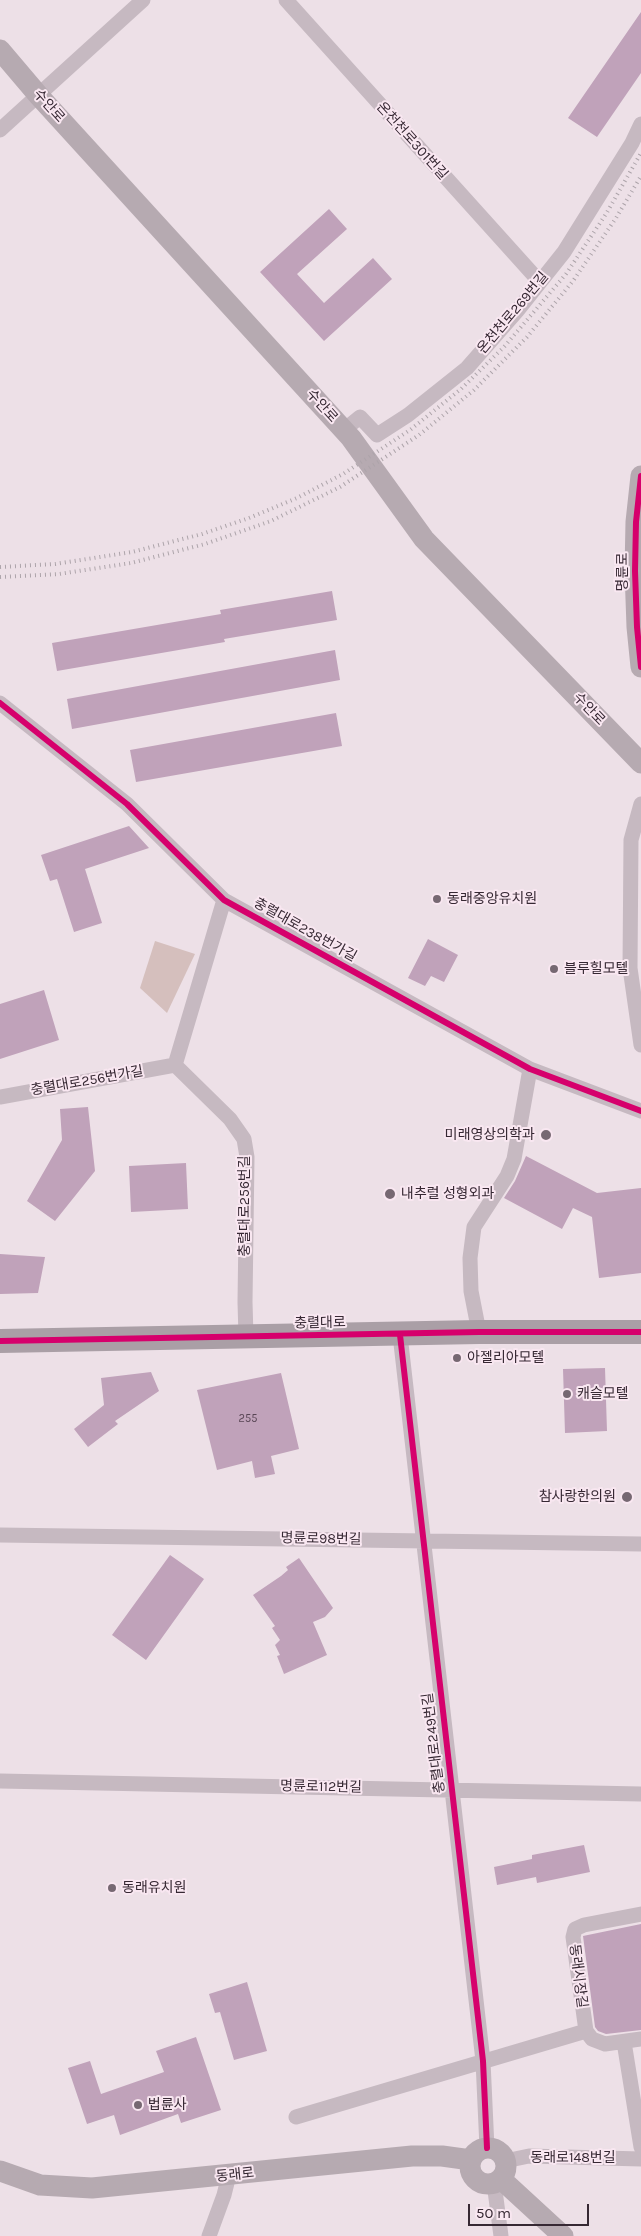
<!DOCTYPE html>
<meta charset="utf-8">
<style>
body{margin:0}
#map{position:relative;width:641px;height:2236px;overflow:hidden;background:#ede0e7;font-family:Karla,sans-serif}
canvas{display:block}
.scale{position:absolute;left:468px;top:2204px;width:121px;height:22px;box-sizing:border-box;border:2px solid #362833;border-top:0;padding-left:6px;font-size:15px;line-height:18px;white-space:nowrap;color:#362833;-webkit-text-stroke:4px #f9e7f1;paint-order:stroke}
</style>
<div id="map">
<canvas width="641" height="2236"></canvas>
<div class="scale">50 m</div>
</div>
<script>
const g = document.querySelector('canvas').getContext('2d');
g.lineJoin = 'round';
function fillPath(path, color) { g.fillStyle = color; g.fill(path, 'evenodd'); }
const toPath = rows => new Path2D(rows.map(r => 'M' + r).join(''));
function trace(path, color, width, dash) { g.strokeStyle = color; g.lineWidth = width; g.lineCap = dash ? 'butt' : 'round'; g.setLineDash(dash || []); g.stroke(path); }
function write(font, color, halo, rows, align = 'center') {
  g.font = font + ' Karla,"Noto Sans KR",sans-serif'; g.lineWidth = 4; g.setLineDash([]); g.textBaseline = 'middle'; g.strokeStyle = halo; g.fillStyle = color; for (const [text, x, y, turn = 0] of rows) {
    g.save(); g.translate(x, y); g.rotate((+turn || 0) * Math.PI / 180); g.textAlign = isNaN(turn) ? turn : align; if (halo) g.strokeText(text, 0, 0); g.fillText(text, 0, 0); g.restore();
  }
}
fillPath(toPath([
 [155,941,195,954,167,1013,140,988]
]), '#d5bfbd');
fillPath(toPath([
 [641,12,641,73,597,137,568,118],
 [329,209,347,229,297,274,324,303,373,258,392,279,324,341,260,272],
 [332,591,337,620,224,639,225,642,57,671,52,643,221,614,220,610],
 [335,650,340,680,72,729,67,699],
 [336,713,342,746,136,782,130,750],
 [129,826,149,848,85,869,102,923,74,932,57,879,50,881,41,855],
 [428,939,458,955,444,982,431,976,425,986,408,978],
 [44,990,59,1040,0,1059,0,1004],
 [88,1107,95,1171,55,1221,27,1201,62,1140,60,1109],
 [526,1156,597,1193,641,1188,641,1273,599,1278,592,1217,573,1208,562,1229,504,1198,515,1181],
 [186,1163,188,1209,131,1212,129,1166],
 [0,1254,45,1257,38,1293,0,1294],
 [605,1368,607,1431,565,1433,563,1369],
 [151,1372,159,1391,115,1421,118,1424,88,1447,74,1429,104,1405,101,1378],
 [281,1373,299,1449,271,1456,275,1474,255,1478,252,1461,217,1470,197,1390],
 [170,1555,204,1579,146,1660,112,1635],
 [299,1558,333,1608,325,1617,313,1622,327,1655,284,1674,277,1656,280,1655,275,1645,280,1640,272,1628,275,1626,253,1595,281,1576,288,1570,286,1567],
 [584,1845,590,1872,537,1883,536,1877,497,1885,494,1867,532,1859,532,1855],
 [641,1924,641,2030,606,2034,598,2031,595,2027,583,1936],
 [247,1982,267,2051,234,2060,220,2012,215,2013,209,1994],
 [196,2037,221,2110,181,2123,178,2114,120,2135,114,2115,87,2124,68,2068,90,2061,101,2094,164,2072,156,2051]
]), '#c0a2ba');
trace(toPath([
 [286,0,539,281],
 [0,130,143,0],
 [344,430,360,417,377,435,408,415,467,368,517,311,564,252,632,143,641,124],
 [0,703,127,804,224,900,530,1069,641,1111],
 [641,804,631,840,630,968,641,1045],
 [224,900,175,1065,230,1119,244,1139,247,1157,245,1302,246,1337],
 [0,1097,175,1065],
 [479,1332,471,1291,470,1258,474,1227,507,1176,514,1159,530,1069],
 [400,1335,483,2061,487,2148],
 [0,1535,641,1544],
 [0,1781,641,1794],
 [641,1914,584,1925,575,1929,573,1937,586,2031,592,2039,605,2044,641,2039],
 [624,2042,641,2147],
 [296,2117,586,2031],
 [505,2161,529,2156,641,2159],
 [494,2183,501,2236],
 [209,2236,224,2195,229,2175]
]), '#c6b9c1', 15);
trace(toPath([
 [0,50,39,96,351,438,424,539,641,763],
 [641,476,636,522,635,571,637,627,641,667],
 '470 2166a18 18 0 1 1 36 0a18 18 0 1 1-36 0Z',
 [0,2171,40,2185,92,2188,412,2156,442,2156,471,2160],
 [501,2179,563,2236]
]), '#b6aab1', 21);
trace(toPath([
 [0,1341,479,1332,641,1332]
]), '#aa9fa6', 24);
trace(toPath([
 [0,567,55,564,132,552,202,534,249,518,297,498,343,474,410,430,461,389,504,347,566,274,606,214,641,153],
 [0,577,59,574,131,563,205,544,271,521,340,487,419,435,474,390,527,337,573,281,616,218,641,176]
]), '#ada4aa', 4, [1, 4]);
trace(toPath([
 [641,476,636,522,635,571,637,627,641,667],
 [0,703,127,804,224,900,530,1069,641,1111],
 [400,1335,483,2061,487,2148],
 [0,1341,479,1332,641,1332]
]), '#d6006c', 6);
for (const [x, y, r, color] of [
 [437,899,5,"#766872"],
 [554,969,5,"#766872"],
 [546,1135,6,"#766872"],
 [390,1194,6,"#766872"],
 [457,1358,5,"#766872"],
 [567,1394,5,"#766872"],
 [627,1497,6,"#766872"],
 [112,1888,5,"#766872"],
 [138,2105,5,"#766872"]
]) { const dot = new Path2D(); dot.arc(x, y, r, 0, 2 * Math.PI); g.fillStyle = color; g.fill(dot); trace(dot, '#f9e7f1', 2); }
write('11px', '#584655', null, [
 ["255",248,1419]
]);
write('14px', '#362833', '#f9e7f1', [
 ["수안로",49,106,48],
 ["온천천로301번길",412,141,48],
 ["온천천로269번길",513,313,-50],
 ["수안로",322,406,48],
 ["명륜로",623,572,-90],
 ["수안로",589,709,46],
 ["충렬대로238번가길",305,930,29],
 ["충렬대로256번가길",87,1081,-10],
 ["충렬대로256번길",245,1206,-90],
 ["충렬대로",320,1323,-1],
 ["명륜로98번길",321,1539,1],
 ["충렬대로249번길",434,1743,-97],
 ["명륜로112번길",321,1787,1],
 ["동래시장길",578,1976,83],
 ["동래로148번길",573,2158],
 ["동래로",235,2175,-6]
]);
write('14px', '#362833', '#f9e7f1', [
 ["동래중앙유치원",447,899],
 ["블루힐모텔",564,969],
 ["미래영상의학과",535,1135,"right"],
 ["내추럴 성형외과",401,1194],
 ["아젤리아모텔",467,1358],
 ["캐슬모텔",577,1394],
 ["참사랑한의원",616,1497,"right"],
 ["동래유치원",122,1888],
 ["법륜사",148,2105]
], 'left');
</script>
